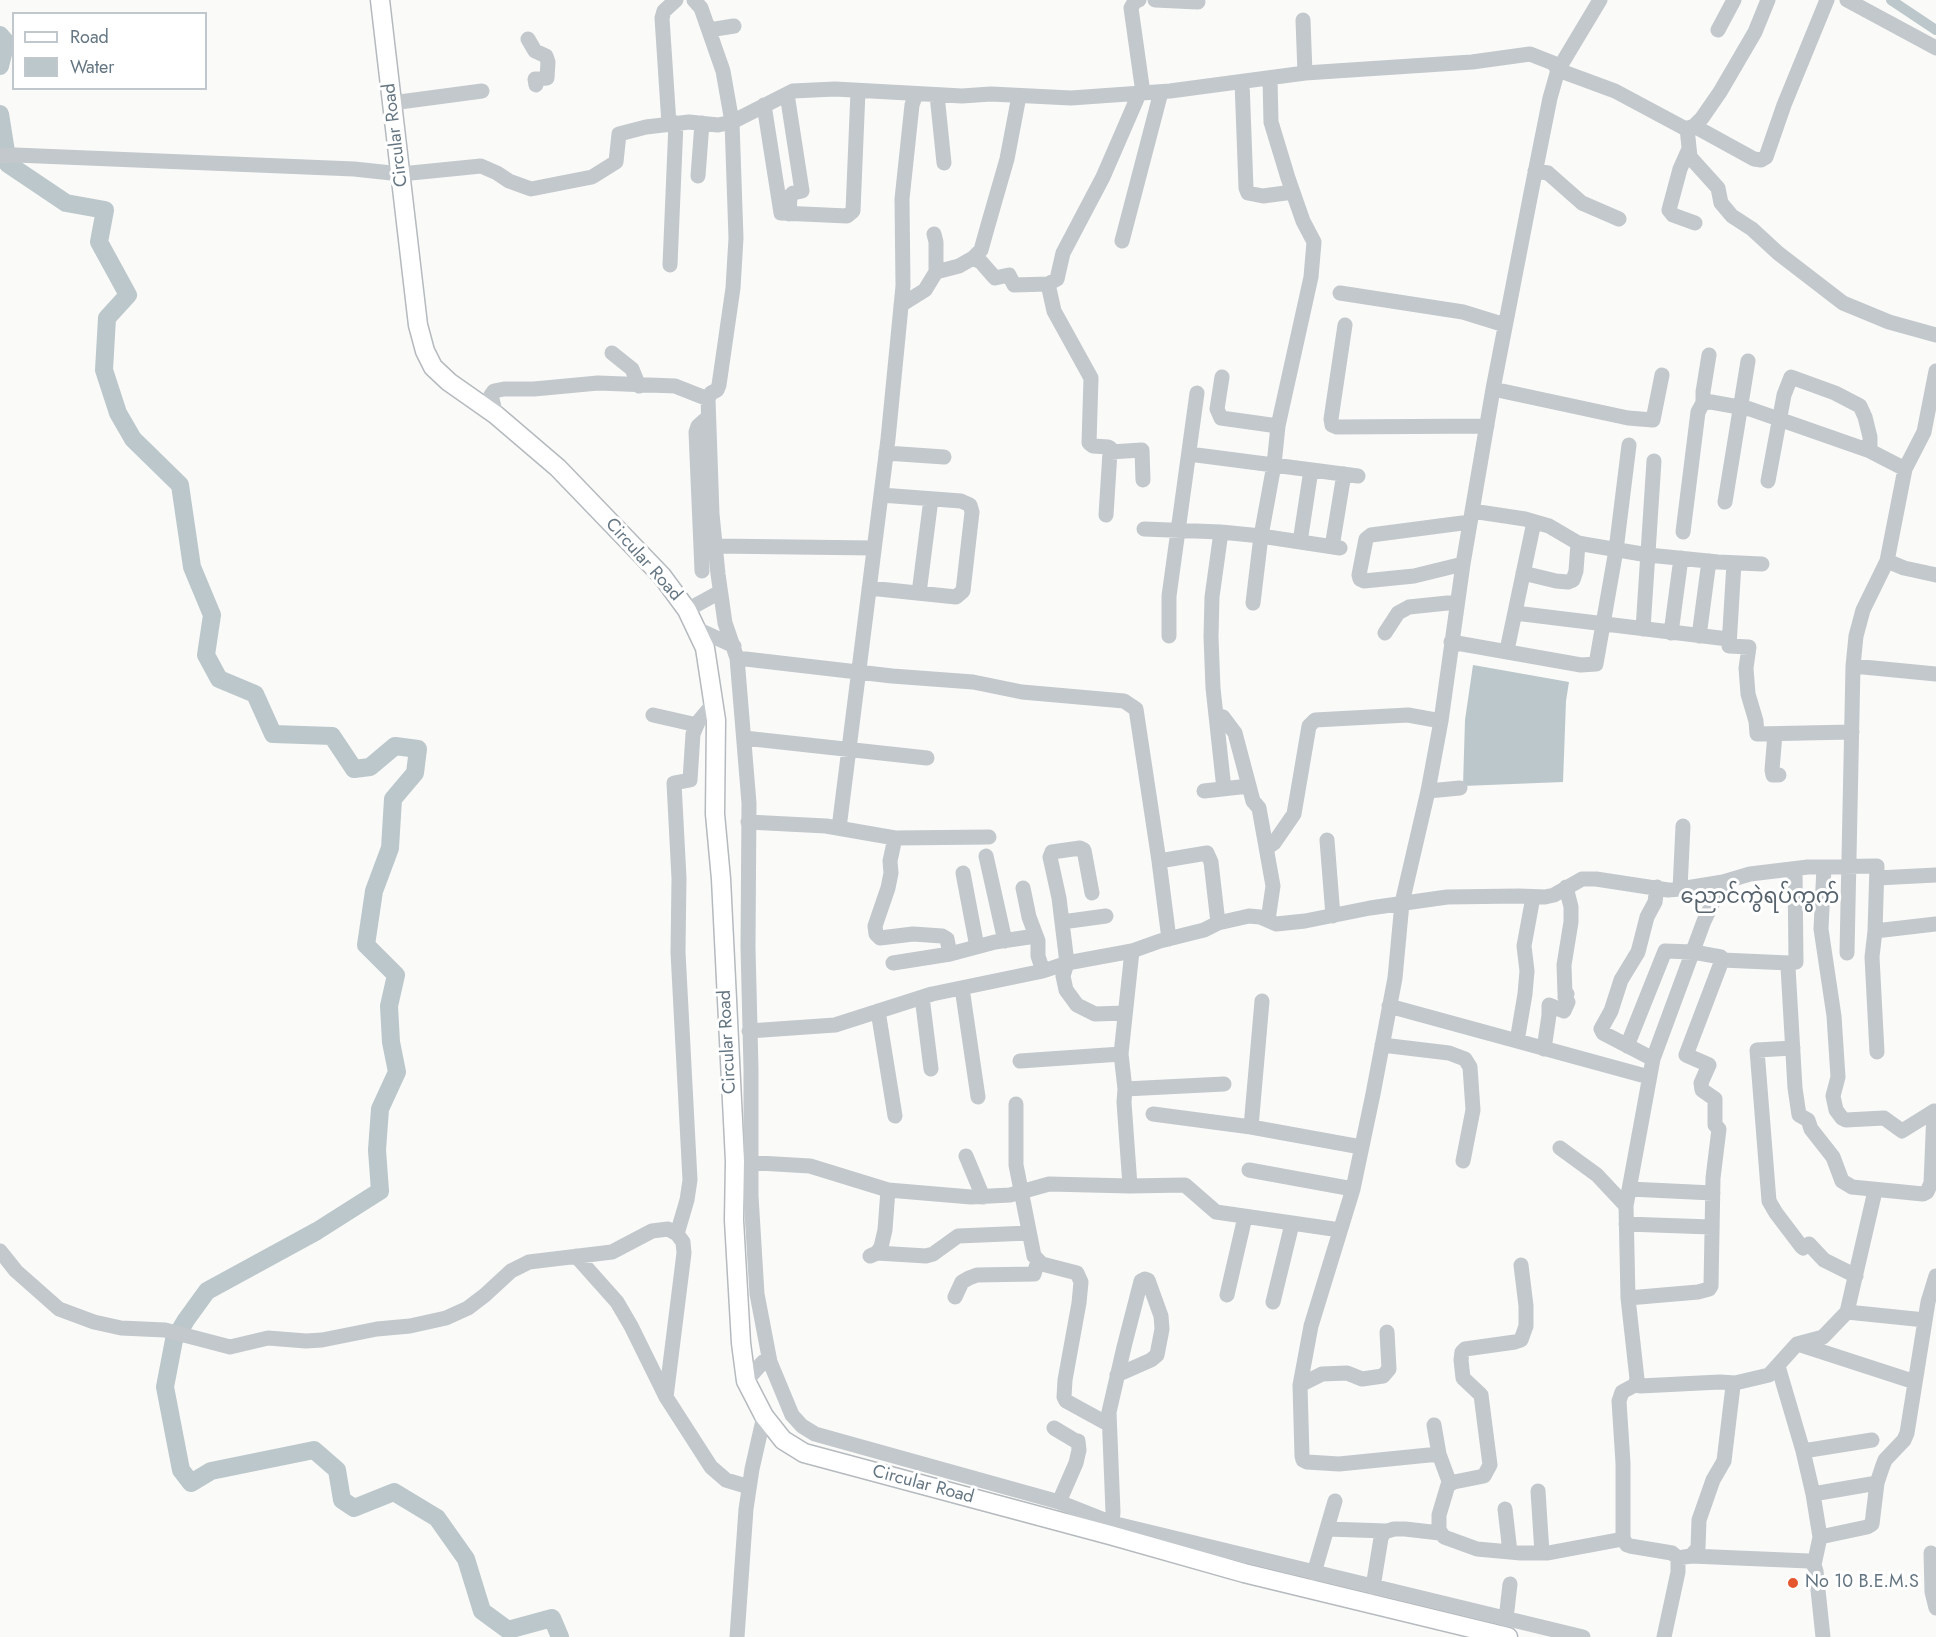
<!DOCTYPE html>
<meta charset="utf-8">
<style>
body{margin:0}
#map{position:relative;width:1936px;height:1637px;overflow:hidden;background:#fafaf8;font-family:Jost,sans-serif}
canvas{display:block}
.legend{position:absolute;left:12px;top:12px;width:195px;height:78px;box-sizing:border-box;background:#fff;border:2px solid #c1c8cd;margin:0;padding:8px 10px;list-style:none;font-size:18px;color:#657683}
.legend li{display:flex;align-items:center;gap:12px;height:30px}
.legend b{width:30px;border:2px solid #c1c8cd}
</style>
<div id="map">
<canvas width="1936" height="1637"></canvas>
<ul class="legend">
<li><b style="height:8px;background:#fff"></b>Road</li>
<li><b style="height:16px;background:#bbc7cb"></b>Water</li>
</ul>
</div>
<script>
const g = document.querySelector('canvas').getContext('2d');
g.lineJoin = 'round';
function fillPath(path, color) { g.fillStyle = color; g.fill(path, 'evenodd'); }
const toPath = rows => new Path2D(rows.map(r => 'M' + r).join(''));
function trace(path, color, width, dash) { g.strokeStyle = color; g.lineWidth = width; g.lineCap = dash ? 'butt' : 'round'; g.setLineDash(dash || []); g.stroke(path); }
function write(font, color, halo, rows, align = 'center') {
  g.font = font + ' Jost,"Noto Sans Myanmar",sans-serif'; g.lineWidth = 6; g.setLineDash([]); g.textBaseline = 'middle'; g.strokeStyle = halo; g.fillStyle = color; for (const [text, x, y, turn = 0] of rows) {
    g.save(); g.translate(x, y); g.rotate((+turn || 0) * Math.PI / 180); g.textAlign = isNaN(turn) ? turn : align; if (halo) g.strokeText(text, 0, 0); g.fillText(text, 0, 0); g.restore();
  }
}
fillPath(toPath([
 [1473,665,1569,682,1566,701,1563,782,1463,786,1465,720]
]), '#bbc7cb');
trace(toPath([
 [1891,0,1936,30]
]), '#bbc7cb', 10);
trace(toPath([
 [0,35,6,42,0,66],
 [0,114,8,164,66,203,105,210,99,242,128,295,107,318,104,370,118,413,133,439,180,485,192,567,212,615,206,655,219,679,255,694,273,734,332,736,354,769,370,767,395,746,418,749,415,773,393,799,390,848,374,891,366,945,396,975,389,1006,391,1042,397,1072,380,1109,377,1150,380,1191,317,1231,207,1291,186,1320,174,1340,165,1387,181,1470,191,1483,211,1471,314,1450,337,1470,342,1500,354,1508,394,1492,437,1518,466,1559,482,1611,508,1630,552,1618,560,1637]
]), '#bbc7cb', 18);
const major = toPath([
 [380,0,418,325,425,351,433,367,449,382,496,415,558,468,662,576,687,610,705,648,716,720,715,814,721,879,735,1161,734,1220,741,1343,746,1381,764,1416,783,1440,804,1453,1110,1535,1244,1573,1508,1637]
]);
trace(major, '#b5babe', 21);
trace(toPath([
 [694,0,701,8,723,71,732,122,736,238,733,288,719,385,717,390,711,393,708,399],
 [1139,0,1135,1,1131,8,1143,93],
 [1155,0,1198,2],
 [1600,0,1558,70,1615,91,1686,129,1694,126,1702,118,1720,92,1755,32,1768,0],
 [1847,0,1936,48],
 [1303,20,1305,73],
 [709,30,734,26],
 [1718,30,1734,0],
 [528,39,535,51,546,56,548,62,547,78,535,79,536,85],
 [1242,82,1246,188,1248,193,1263,196,1293,192],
 [787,94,802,191,793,193,790,196,789,214],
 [937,95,944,163],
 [392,103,482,91],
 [764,105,781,213,847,216,853,211,858,91],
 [669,124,662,18,664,11,676,0],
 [1694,126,1754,159,1761,160,1766,157,1784,105,1827,0],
 [1687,128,1690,157,1718,188,1721,203,1732,216,1752,229,1778,253,1843,303,1889,322,1936,335],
 [1688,151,1680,169,1669,210,1673,215,1695,223],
 [0,156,15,155,354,169,401,174,481,166,497,173,509,181,531,189,592,177,616,162,619,134,646,127,689,122,718,125,732,122,793,91,835,89,962,96,991,94,1071,98,1170,91,1305,73,1472,62,1530,54,1553,63,1558,70,1550,98,1531,193,1493,389,1463,564,1441,721,1428,791,1402,903,1395,978,1373,1094,1353,1189,1311,1326,1300,1385,1302,1456,1303,1460,1307,1462,1339,1464,1439,1454],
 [1535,171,1548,173,1582,203,1619,219],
 [698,176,702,123],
 [934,234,936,242,936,272],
 [1122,241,1161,92],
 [973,258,981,250,988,225,1007,159,1019,96],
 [670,265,676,123],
 [1048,284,1054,311,1091,378,1089,443,1093,446,1108,447,1110,448,1110,452,1142,450,1143,480],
 [1340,293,1463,312,1505,325],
 [901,305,925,290,936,272,959,266,973,258,981,262,995,278,1009,275,1014,285,1048,284,1057,279,1063,253,1103,177,1139,94],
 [1345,325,1331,419,1332,425,1337,427,1487,426],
 [612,353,632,369,639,386],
 [1222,377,1217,409,1221,418,1278,426],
 [1493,389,1628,418,1653,420,1662,375],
 [1703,403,1703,392,1709,355],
 [496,415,491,395,494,391,504,389,534,389,598,383,675,386,708,399,712,514,718,574,725,623,737,658,749,803,748,947,751,1069,751,1196,757,1294,770,1362],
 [886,453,944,457],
 [1189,454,1358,476],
 [1768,481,1784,395,1791,377,1835,393,1860,406,1865,417,1870,437,1870,451,1905,469],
 [1725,502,1748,361],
 [1472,511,1525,519,1549,526,1578,543,1589,545,1648,555,1718,562,1762,564],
 [1106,515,1110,452],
 [1144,529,1221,532,1261,536,1340,548],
 [1221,532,1212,597,1211,637,1213,688,1224,789],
 [1683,532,1698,412,1703,403,1711,402,1750,409,1870,451],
 [1300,542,1311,470],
 [715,546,874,548],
 [1332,547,1344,474],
 [1887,561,1904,568,1936,575],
 [1734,563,1729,646,1749,647,1746,668,1748,694,1756,721,1757,734,1852,732],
 [1463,564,1414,576,1364,581,1360,579,1359,575,1366,539,1371,535,1470,522],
 [702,571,696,432,698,426,707,418],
 [1523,573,1556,581,1568,582,1573,580,1576,571,1578,543],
 [869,588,956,597,963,591,972,512,970,505,961,501,881,495],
 [919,593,931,499],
 [1253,603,1261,536,1274,465,1278,426,1311,277,1314,242,1303,221,1288,178,1271,122,1270,78],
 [687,610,720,592],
 [1515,613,1728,639],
 [695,628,734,646],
 [1643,629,1654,461],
 [1385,633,1398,613,1409,607,1457,602],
 [1671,633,1681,558],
 [1169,636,1169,596,1197,393],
 [1699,636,1709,561],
 [1451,642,1581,665,1596,664,1616,550,1629,445],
 [1507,650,1534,522],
 [737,658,892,676,973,682,1022,692,1124,701,1136,709,1159,861],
 [1853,666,1936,674],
 [653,715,697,725],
 [1216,715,1223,717,1235,733,1253,801,1259,808,1273,886,1268,920],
 [1775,734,1772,770,1773,775,1779,775],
 [744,738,927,758],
 [1204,791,1249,786],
 [1428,791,1460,788],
 [748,822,826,826,895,838,989,837],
 [839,828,888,439,903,286,902,199,912,105,916,94],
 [895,838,890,861,891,873,888,888,875,926,876,934,880,938,913,934,942,936,947,939,950,954,995,942,1036,936],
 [1327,840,1333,916],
 [1267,848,1274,843,1294,814,1309,726,1315,720,1408,715,1441,721],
 [986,856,1005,941],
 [1795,869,1796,962,1789,963,1788,967,1795,1088,1799,1115,1808,1120,1811,1129,1833,1157,1842,1181,1852,1187,1923,1194,1927,1192,1931,1183,1934,1111,1902,1131,1884,1118,1846,1120,1842,1118,1836,1110,1833,1096,1838,1077,1834,1016,1821,929,1824,867],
 [963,873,977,947],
 [1877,878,1936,875],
 [1023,888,1029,917,1038,941,1038,956,1043,971,1067,963,1132,951,1160,941,1204,930,1218,923,1249,916,1260,917,1276,924,1305,921,1370,908,1447,897,1519,896,1545,897,1554,895,1582,879,1596,879,1668,890,1680,889,1723,882,1750,874,1808,867,1877,866,1875,931],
 [1680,889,1683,826],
 [1092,893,1084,850,1080,848,1052,852,1050,857,1059,898,1067,963,1063,976,1066,990,1077,1005,1095,1014,1125,1013],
 [1062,922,1106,916],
 [1169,939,1159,861,1207,853,1211,862,1218,923],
 [1132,951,1121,1054,1125,1089,1124,1102,1130,1186,1185,1185,1216,1212,1340,1230],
 [1847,953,1853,666,1856,636,1863,610,1887,561,1905,469,1924,432,1936,371],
 [1722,960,1789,963],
 [893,963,950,954],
 [962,988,978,1097],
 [922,997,931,1069],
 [1389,1006,1649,1077],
 [878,1011,895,1116],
 [749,1031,835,1025,932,994,1043,971],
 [1517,1041,1525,994,1527,971,1524,946,1533,897],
 [1382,1045,1449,1053,1465,1059,1470,1067,1473,1110,1463,1161],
 [1627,1046,1665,951,1693,952,1721,957,1721,963,1686,1055,1709,1065,1701,1083,1702,1090,1715,1099,1715,1125,1719,1129,1713,1178,1711,1286,1709,1289,1698,1292,1628,1298],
 [1793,1048,1757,1050,1769,1201,1776,1213,1801,1246,1803,1248,1809,1244,1824,1260,1856,1276],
 [1544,1049,1549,1015,1549,1005,1564,1011,1568,1002,1565,997,1567,994,1565,994,1564,965,1571,922,1571,907,1566,887],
 [1877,1052,1872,957,1875,931,1936,924],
 [1653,1059,1603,1033,1601,1029,1611,1011,1621,980,1638,952,1647,917,1655,902,1657,887],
 [1020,1061,1121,1054],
 [1125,1089,1224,1084],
 [1016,1104,1016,1165,1034,1256,1042,1264,1077,1273,1081,1282,1079,1303,1065,1380,1064,1397,1066,1401,1108,1424],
 [1153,1114,1251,1127,1361,1147],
 [1251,1127,1262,1001],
 [1560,1148,1597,1175,1626,1206],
 [966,1156,983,1197],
 [741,1162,810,1166,888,1190,971,1197,1010,1195,1049,1184,1130,1186],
 [1249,1170,1353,1189],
 [1629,1189,1713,1193],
 [1626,1224,1711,1227],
 [677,1234,687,1200,690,1180,678,952,679,878,674,783,690,780,693,734,698,722,714,703],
 [0,1251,16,1271,59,1309,94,1322,121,1328,165,1330,230,1347,268,1338,306,1341,322,1340,377,1329,410,1326,446,1318,468,1308,485,1295,511,1271,529,1262,612,1252,652,1231,668,1229,677,1234,683,1242,684,1253,666,1397],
 [877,1253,926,1256,933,1254,958,1236,1029,1233],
 [576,1256,617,1302,631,1326,666,1397,711,1467,726,1480,749,1487],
 [870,1256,877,1253,881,1247,885,1230,888,1190],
 [1521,1265,1526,1306,1526,1326,1521,1340,1515,1342,1465,1349,1462,1352,1461,1360,1463,1378,1481,1395,1490,1465,1484,1476,1454,1482,1448,1485,1439,1515,1439,1530,1444,1537,1477,1549,1521,1553,1548,1553,1623,1539],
 [1227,1295,1245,1217],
 [955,1297,962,1282,969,1278,977,1275,1034,1274,1038,1261],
 [1273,1302,1292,1224],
 [1847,1312,1925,1320],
 [1798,1344,1915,1382],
 [1778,1366,1803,1451,1813,1494,1820,1537,1814,1565],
 [746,1381,763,1362,770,1362,792,1415,802,1426,815,1434,1059,1502,1112,1523,1583,1637],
 [1300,1385,1322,1374,1347,1373,1362,1379,1383,1376,1389,1369,1387,1332],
 [1635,1385,1640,1386,1720,1382,1735,1383],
 [1434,1425,1439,1454,1450,1484],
 [1054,1428,1074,1440,1078,1441,1079,1450,1076,1463,1059,1502],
 [1803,1451,1872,1440],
 [1538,1491,1542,1553],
 [1813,1494,1877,1483],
 [1505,1509,1510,1552],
 [1327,1529,1386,1531],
 [1111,1532,1113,1512,1109,1412,1124,1347,1141,1281,1145,1279,1148,1280,1161,1316,1162,1329,1157,1355,1151,1360,1117,1375],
 [1820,1537,1867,1527,1872,1524,1877,1483,1882,1468,1885,1460,1904,1440,1907,1433,1928,1302,1936,1276],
 [1931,1553,1932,1592,1936,1608],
 [1691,1556,1809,1561,1814,1565,1816,1571,1823,1637],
 [1678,1558,1691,1556,1698,1548,1699,1520,1713,1480,1724,1461,1733,1386,1735,1383,1769,1375,1797,1344,1823,1337,1847,1312,1875,1191],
 [1314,1573,1335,1501],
 [1373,1587,1381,1538,1384,1532,1394,1529,1405,1529,1440,1533],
 [1506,1619,1510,1584],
 [737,1637,746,1509,752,1469,764,1416],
 [1664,1637,1678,1572,1678,1558,1672,1553,1630,1546,1627,1545,1623,1539,1623,1463,1619,1401,1622,1392,1635,1385,1637,1379,1628,1298,1626,1206,1653,1059,1704,921,1723,882]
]), '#c3c8cc', 15);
trace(major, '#fff', 18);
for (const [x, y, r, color] of [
 [1793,1583,6,"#e4572e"]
]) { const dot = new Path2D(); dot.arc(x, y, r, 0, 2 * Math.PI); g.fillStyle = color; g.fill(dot); trace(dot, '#fff', 2); }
write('18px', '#657683', '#fff', [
 ["Circular Road",396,135,-97],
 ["Circular Road",643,560,48],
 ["Circular Road",728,1042,-93],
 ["Circular Road",923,1485,15]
]);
write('18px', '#657683', '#fff', [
 ["No 10 B.E.M.S",1805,1583]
], 'left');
write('21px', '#57646e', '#fff', [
 ["ညောင်ကွဲရပ်ကွက်",1760,898]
]);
</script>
